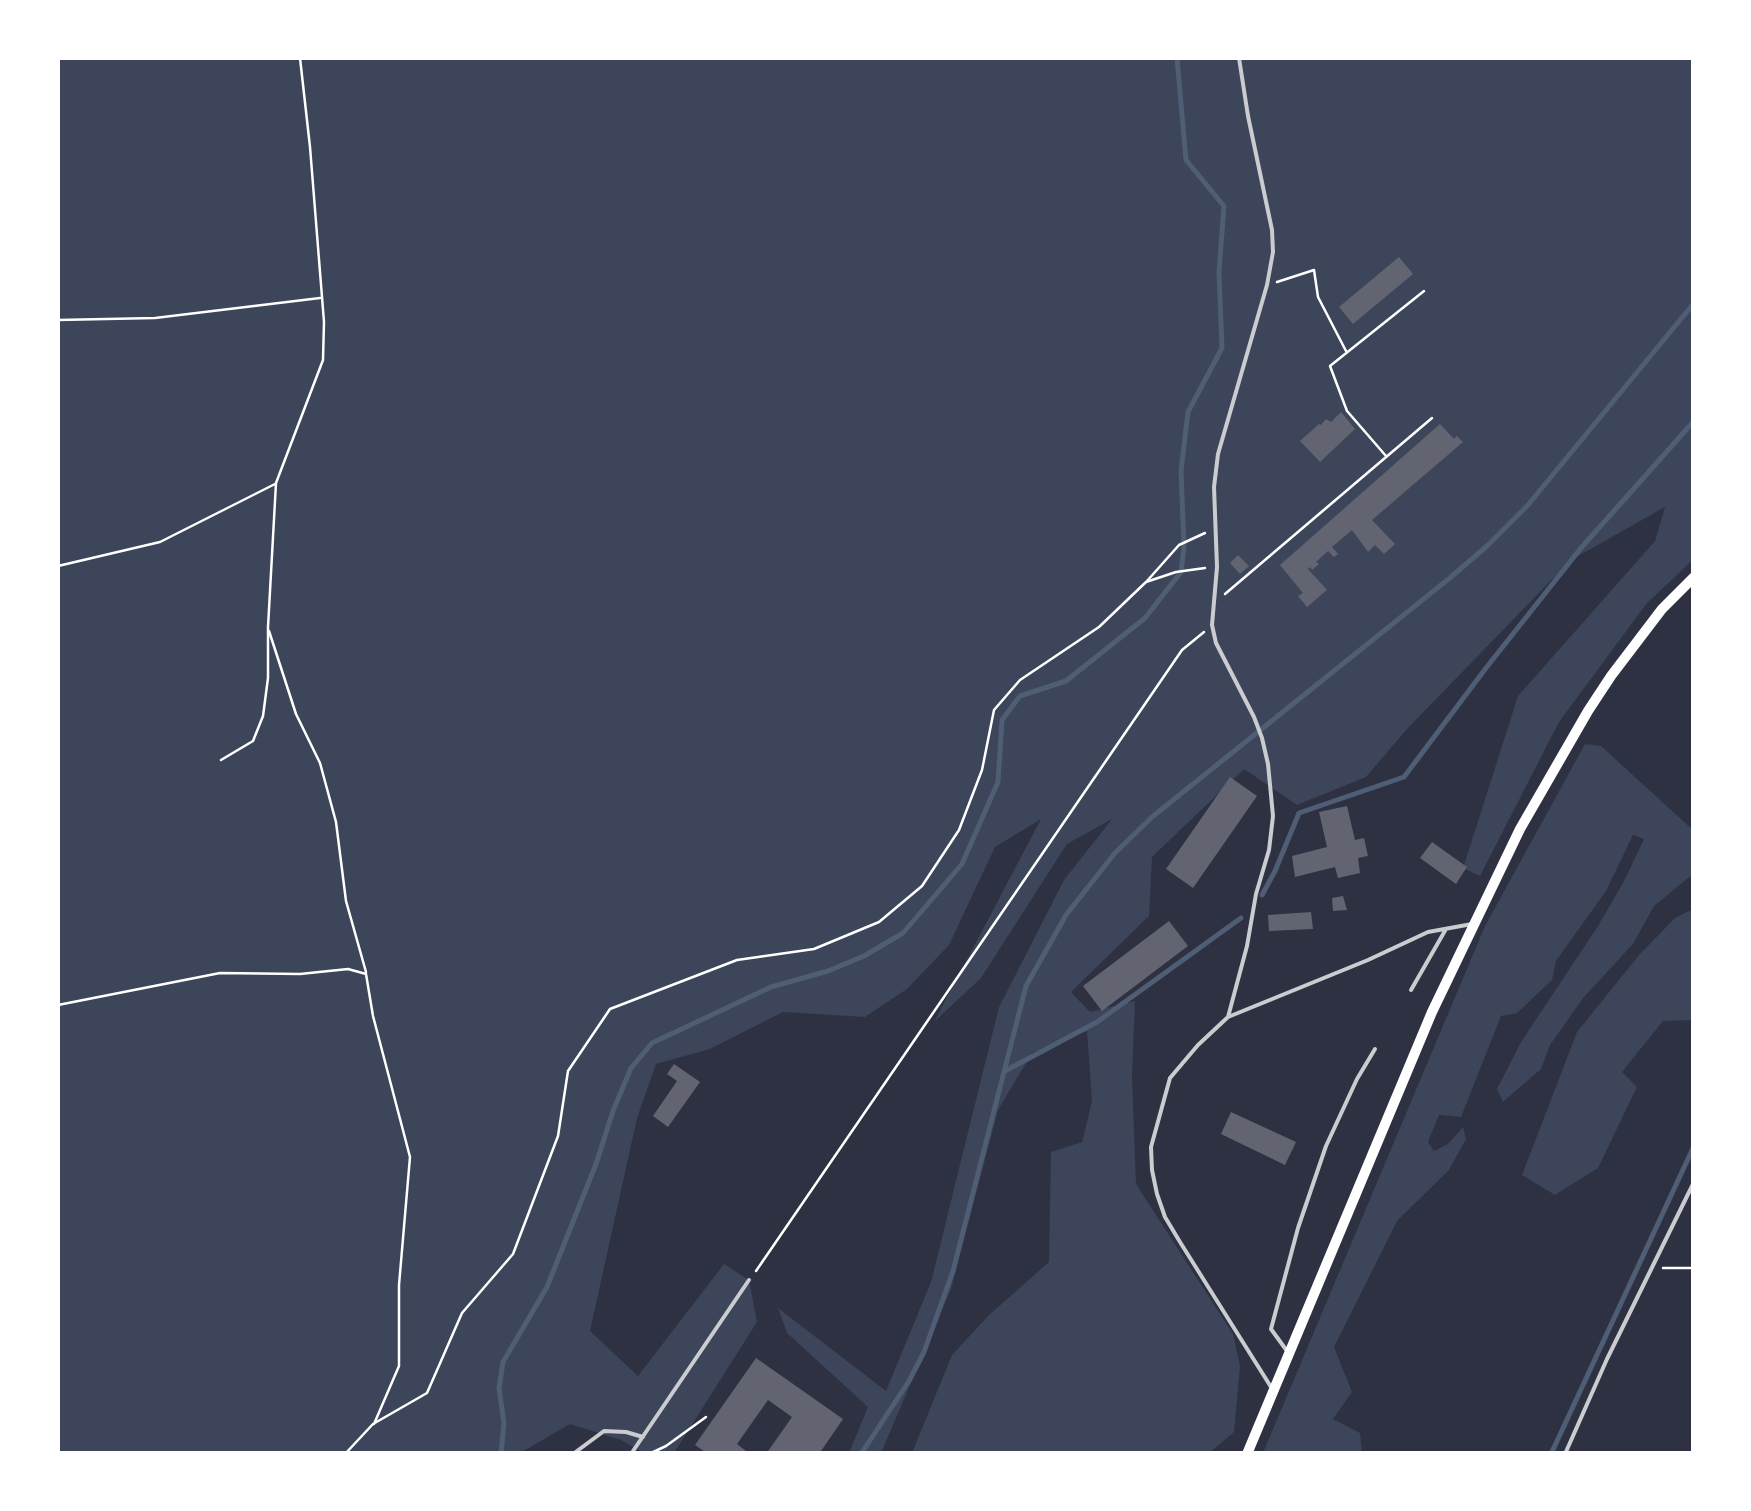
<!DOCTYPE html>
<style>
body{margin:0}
#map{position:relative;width:1751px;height:1511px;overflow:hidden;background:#2d3142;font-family:Jost,sans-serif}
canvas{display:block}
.frame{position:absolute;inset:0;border:60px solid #fff;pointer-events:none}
</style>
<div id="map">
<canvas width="1751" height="1511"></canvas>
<div class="frame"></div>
</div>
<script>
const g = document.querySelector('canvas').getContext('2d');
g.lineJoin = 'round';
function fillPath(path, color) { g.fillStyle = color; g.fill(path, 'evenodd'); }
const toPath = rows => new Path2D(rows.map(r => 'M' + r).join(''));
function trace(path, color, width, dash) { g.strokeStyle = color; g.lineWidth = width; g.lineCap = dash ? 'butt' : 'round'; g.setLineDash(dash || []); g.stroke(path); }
fillPath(toPath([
 [58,58,1693,58,1693,560,1647,603,1559,722,1480,876,1463,868,1518,696,1655,541,1665,507,1571,560,1407,729,1366,777,1297,805,1244,769,1152,857,1149,916,1071,992,1090,1012,1135,1001,1132,1077,1136,1184,1233,1334,1240,1366,1234,1432,1209,1453,912,1453,952,1355,988,1316,1049,1262,1051,1152,1082,1142,1092,1101,1087,1031,1032,1053,998,1110,951,1289,881,1453,849,1453,868,1407,787,1333,778,1308,886,1391,931,1282,999,1007,1064,880,1112,819,1067,844,981,978,934,1022,1041,819,995,847,949,945,907,989,865,1017,783,1012,710,1049,656,1064,637,1118,590,1331,638,1376,724,1264,749,1280,757,1322,674,1453,644,1453,621,1440,570,1424,520,1453,58,1453],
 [1585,744,1601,746,1693,830,1693,874,1654,906,1633,944,1584,997,1550,1045,1541,1069,1503,1102,1497,1089,1521,1042,1598,926,1624,881,1644,839,1633,835,1606,891,1556,961,1552,980,1517,1013,1501,1016,1461,1117,1439,1115,1428,1142,1434,1151,1448,1144,1463,1127,1466,1139,1449,1170,1397,1221,1334,1347,1352,1392,1333,1419,1360,1433,1362,1453,1263,1453,1485,926],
 [1693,909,1693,1020,1663,1021,1622,1072,1637,1087,1598,1168,1555,1195,1522,1175,1577,1032,1639,955,1675,918]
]), '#3c4559');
trace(toPath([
 [1262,895,1275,871,1299,813,1404,777,1486,668,1581,548,1694,421],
 [1005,1071,1097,1022,1241,918],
 [501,1454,504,1423,499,1388,503,1362,547,1287,596,1164,613,1111,631,1068,652,1043,771,987,828,971,864,956,903,933,962,864,998,782,1002,720,1020,696,1066,681,1145,618,1181,572,1184,547,1181,471,1188,412,1222,348,1219,272,1224,206,1186,160,1177,58],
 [861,1454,909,1381,924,1352,953,1271,1026,986,1066,915,1115,853,1152,817,1451,577,1487,546,1528,505,1694,303],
 [1551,1454,1694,1146]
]), '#4f5d75', 5);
fillPath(toPath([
 [1399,257,1413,274,1353,324,1339,307],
 [1341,412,1355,429,1320,462,1300,441,1319,424,1321,425,1326,419,1331,422],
 [1440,424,1454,439,1457,436,1463,442,1372,520,1395,544,1384,554,1375,545,1368,552,1352,530,1332,547,1338,554,1334,557,1328,551,1316,562,1319,564,1312,570,1310,567,1308,569,1327,590,1307,607,1298,596,1303,593,1280,565],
 [1238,555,1249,566,1240,574,1230,563],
 [1230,777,1257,796,1193,888,1166,869],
 [1347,806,1355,840,1364,838,1368,856,1358,858,1360,873,1338,878,1335,867,1295,877,1292,856,1327,847,1319,812],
 [1432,842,1467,867,1456,884,1420,858],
 [1343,896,1347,910,1333,911,1332,898],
 [1311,912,1313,929,1269,931,1268,915],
 [1169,921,1188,946,1102,1011,1083,986],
 [674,1064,700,1082,668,1127,653,1116,677,1081,667,1074],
 [1231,1112,1296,1142,1285,1165,1221,1134],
 [756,1358,843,1419,819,1454,766,1454,792,1417,768,1400,737,1444,750,1454,708,1454,695,1445]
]), '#626471');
trace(toPath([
 [1277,282,1314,270,1318,297,1346,351],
 [58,320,155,318,320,298],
 [1386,456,1347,411,1330,366,1424,291],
 [58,566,160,542,275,484],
 [1147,581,1179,545,1205,533],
 [1225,594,1432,418],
 [269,631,296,714,320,763,336,822,346,901,366,972],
 [221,760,253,741,263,716,268,678,268,627,276,483,323,360,324,322,310,147,300,58],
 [58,1005,220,973,300,974,348,969,366,974,373,1016,410,1157,399,1285,399,1366,374,1424],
 [1663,1268,1694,1268],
 [756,1271,1182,650,1204,632],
 [345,1454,373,1424,427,1393,462,1313,513,1254,558,1136,568,1071,610,1009,737,960,814,949,879,922,922,886,959,830,982,770,994,710,1020,680,1099,627,1146,582,1176,572,1205,568],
 [649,1454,666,1446,706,1417]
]), '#fff', 2.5);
trace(toPath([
 [1411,990,1446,929],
 [1228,1017,1247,946,1256,894,1269,850,1273,816,1268,764,1262,738,1254,717,1216,643,1212,625,1217,567,1214,487,1218,454,1267,285,1273,252,1272,230,1248,116,1239,58],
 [1287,1351,1271,1329,1298,1228,1326,1146,1357,1079,1375,1049],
 [1271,1387,1180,1242,1165,1217,1157,1194,1152,1170,1151,1147,1170,1078,1198,1045,1228,1017,1368,960,1428,932,1472,924],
 [573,1454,604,1431,626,1432,643,1437],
 [631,1454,749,1280],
 [1565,1454,1607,1359,1694,1182]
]), '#caccd0', 4);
trace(toPath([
 [1247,1454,1432,1012,1520,829,1588,711,1611,676,1662,609,1694,577]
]), '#fff', 10);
</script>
